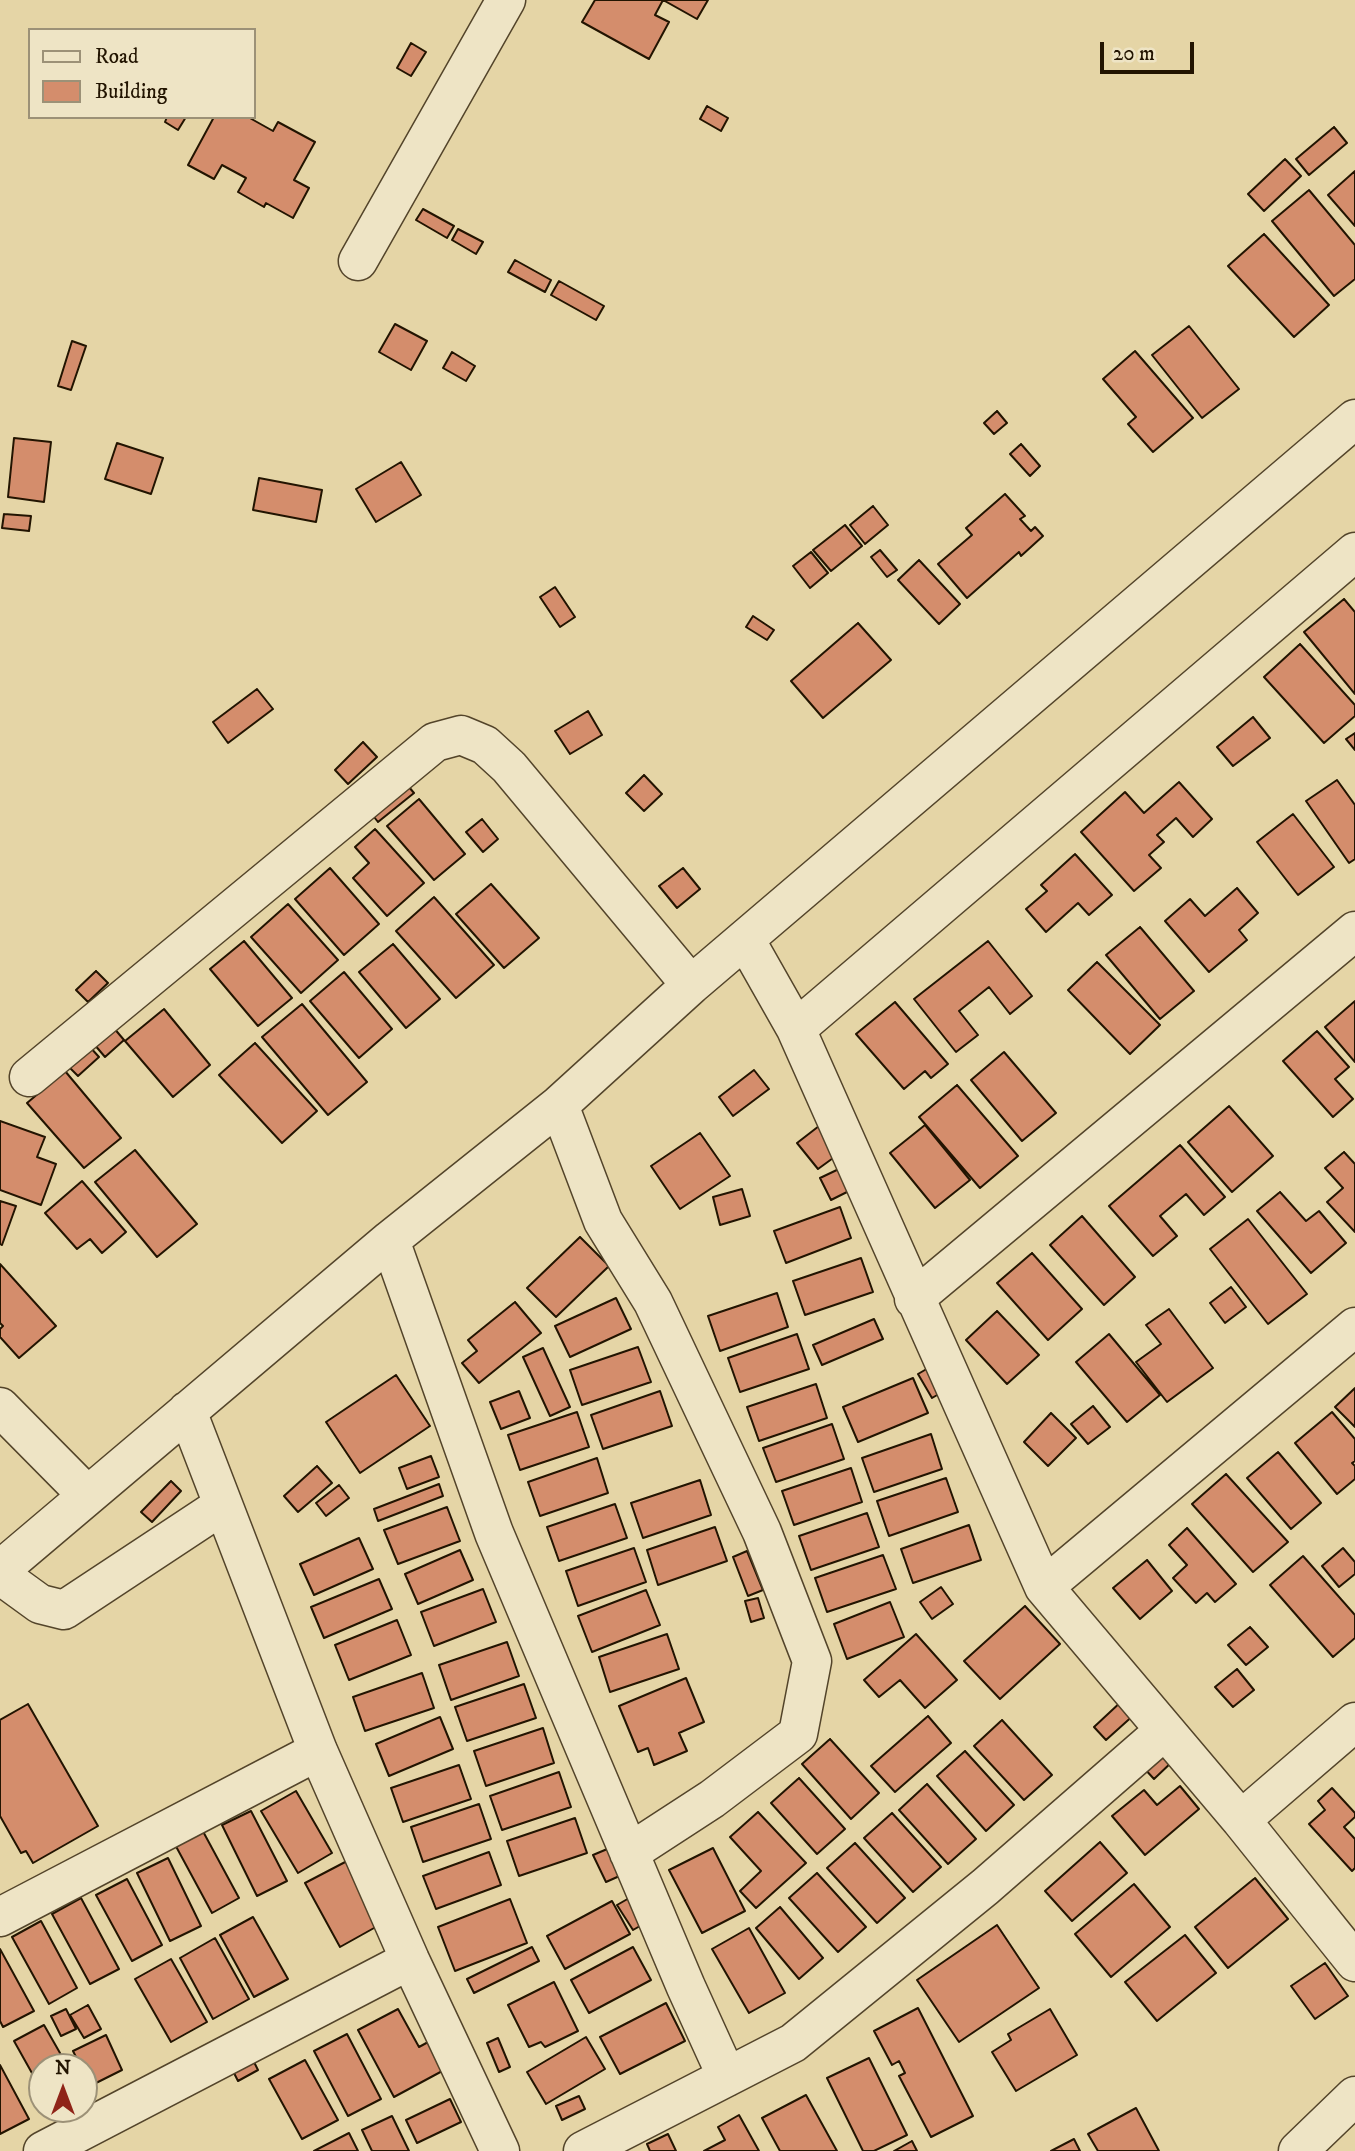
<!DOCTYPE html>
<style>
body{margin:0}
#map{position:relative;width:1355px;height:2151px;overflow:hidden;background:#e5d5a6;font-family:"IM FELL DW Pica",serif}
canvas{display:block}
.legend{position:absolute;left:28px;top:28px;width:228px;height:91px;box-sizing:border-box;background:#eee4c5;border:2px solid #9c9177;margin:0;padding:9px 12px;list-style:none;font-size:21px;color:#221401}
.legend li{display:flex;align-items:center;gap:14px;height:35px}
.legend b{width:35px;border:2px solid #9c9177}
.north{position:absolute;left:28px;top:2053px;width:70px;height:70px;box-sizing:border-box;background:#eee4c5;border:2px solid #9c9177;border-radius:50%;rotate:0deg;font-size:19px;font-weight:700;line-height:28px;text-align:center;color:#221401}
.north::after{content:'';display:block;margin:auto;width:24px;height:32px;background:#8f2418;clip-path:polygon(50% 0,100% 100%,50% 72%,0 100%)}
.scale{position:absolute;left:1100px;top:42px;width:94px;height:32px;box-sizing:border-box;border:4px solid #221401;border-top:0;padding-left:9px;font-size:21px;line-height:24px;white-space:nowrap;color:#221401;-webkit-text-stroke:5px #eee4c5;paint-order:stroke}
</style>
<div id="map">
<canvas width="1355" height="2151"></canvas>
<ul class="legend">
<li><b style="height:9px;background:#eee4c5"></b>Road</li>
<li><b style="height:19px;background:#d48d6c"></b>Building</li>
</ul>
<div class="north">N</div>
<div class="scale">20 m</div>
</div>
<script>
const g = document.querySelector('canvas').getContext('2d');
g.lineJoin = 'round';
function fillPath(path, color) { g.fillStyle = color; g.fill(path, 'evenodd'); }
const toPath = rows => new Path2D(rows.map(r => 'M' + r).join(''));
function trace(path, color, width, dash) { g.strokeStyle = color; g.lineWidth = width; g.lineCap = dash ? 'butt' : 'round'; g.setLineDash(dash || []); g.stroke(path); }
const building = toPath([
 [595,0,708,0,697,19,663,0,655,15,669,22,649,59,582,22,595,0],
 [411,43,426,52,411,76,397,68,411,43],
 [707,106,728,118,721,131,700,119,707,106],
 [167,117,186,117,178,130,165,122,167,117],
 [214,117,248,117,273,131,278,122,315,142,294,180,309,188,293,218,266,203,264,207,238,192,246,178,222,165,214,179,188,165,214,117],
 [1334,127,1347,143,1309,175,1296,159,1334,127],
 [1285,159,1301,176,1264,211,1248,194,1285,159],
 [1355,171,1355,226,1328,195,1355,171],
 [1309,190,1355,245,1355,279,1334,296,1272,221,1309,190],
 [423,209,454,226,447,238,416,220,423,209],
 [458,229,483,242,476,254,452,240,458,229],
 [1264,234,1329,305,1294,337,1228,266,1264,234],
 [515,260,551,280,545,292,508,272,515,260],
 [559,281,604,306,596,320,551,295,559,281],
 [395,324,427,341,411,370,379,352,395,324],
 [1189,326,1239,389,1202,418,1152,355,1189,326],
 [72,341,86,346,71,390,58,386,72,341],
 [1135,351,1193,418,1153,452,1128,424,1136,417,1103,379,1135,351],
 [452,352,475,366,466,381,443,368,452,352],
 [997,411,1007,423,994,434,984,423,997,411],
 [14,438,51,442,44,502,8,497,14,438],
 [117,443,163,458,151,494,105,479,117,443],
 [1021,444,1040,466,1030,476,1010,454,1021,444],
 [401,462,421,495,376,522,356,489,401,462],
 [259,478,322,490,316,522,253,510,259,478],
 [1005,494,1025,516,1020,519,1031,531,1035,527,1043,536,1021,556,1019,552,967,598,938,564,972,535,966,528,1005,494],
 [873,506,888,525,865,544,850,525,873,506],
 [4,514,31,516,29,531,2,528,4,514],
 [845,525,862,546,831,571,813,550,845,525],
 [880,550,897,570,887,577,871,557,880,550],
 [811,552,828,573,810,588,793,566,811,552],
 [919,560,960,604,939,624,898,580,919,560],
 [555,587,575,617,560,627,540,597,555,587],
 [1344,599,1355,612,1355,694,1304,632,1344,599],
 [753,616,774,630,767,640,746,627,753,616],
 [858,623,891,660,823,718,791,681,858,623],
 [1300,644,1355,705,1355,716,1324,743,1264,677,1300,644],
 [257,689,273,709,228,743,213,722,257,689],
 [588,711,602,735,570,754,555,731,588,711],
 [1253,717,1270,738,1233,766,1217,747,1253,717],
 [1355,733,1355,750,1346,739,1355,733],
 [363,742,377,757,348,784,335,770,363,742],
 [644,775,662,794,644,811,626,793,644,775],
 [403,780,414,793,378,822,367,808,403,780],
 [1337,780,1355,805,1355,859,1349,863,1306,801,1337,780],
 [1179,782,1212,819,1193,837,1176,818,1157,835,1164,842,1149,855,1161,868,1134,891,1081,832,1125,792,1144,813,1179,782],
 [419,799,465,854,434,880,387,826,419,799],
 [1293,814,1334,867,1298,895,1257,842,1293,814],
 [482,819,498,839,483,852,466,832,482,819],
 [375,829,424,883,387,916,353,878,369,863,355,847,375,829],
 [1075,854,1112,895,1089,915,1078,903,1046,932,1026,909,1047,891,1041,885,1075,854],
 [330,868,379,924,344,955,295,899,330,868],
 [683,868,700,889,677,908,659,886,683,868],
 [491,884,539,938,504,968,456,914,491,884],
 [1237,888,1258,913,1239,930,1247,940,1209,972,1165,921,1190,899,1205,916,1237,888],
 [434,897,494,965,456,998,396,931,434,897],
 [288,904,338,960,301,993,251,937,288,904],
 [1140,927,1194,991,1160,1019,1106,955,1140,927],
 [244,941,292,998,258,1026,210,969,244,941],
 [988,941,1032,996,1010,1014,989,987,959,1011,978,1035,956,1052,914,999,988,941],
 [393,944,440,999,406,1028,359,972,393,944],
 [1097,962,1160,1025,1130,1054,1068,990,1097,962],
 [96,971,108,983,88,1002,76,990,96,971],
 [344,972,392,1029,359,1058,310,1001,344,972],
 [1355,1001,1355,1062,1325,1027,1355,1001],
 [895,1002,948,1064,931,1078,925,1071,904,1089,856,1034,895,1002],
 [302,1004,367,1082,328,1115,262,1037,302,1004],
 [164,1009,210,1065,173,1097,125,1041,164,1009],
 [113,1027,124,1040,105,1057,94,1044,113,1027],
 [1317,1031,1349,1067,1335,1079,1353,1099,1333,1117,1283,1061,1317,1031],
 [255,1043,317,1111,282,1143,219,1075,255,1043],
 [89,1046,99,1057,78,1076,68,1066,89,1046],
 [1004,1052,1056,1113,1022,1141,971,1080,1004,1052],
 [754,1070,769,1089,733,1116,719,1097,754,1070],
 [65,1071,121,1138,84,1168,27,1103,65,1071],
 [957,1085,1018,1156,980,1188,919,1117,957,1085],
 [1229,1106,1273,1156,1232,1192,1188,1142,1229,1106],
 [0,1121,45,1137,37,1157,56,1164,41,1205,0,1190,0,1121],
 [925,1125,970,1180,935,1208,890,1153,925,1125],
 [819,1126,840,1153,818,1169,797,1143,819,1126],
 [700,1133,730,1176,680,1209,651,1166,700,1133],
 [1180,1145,1225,1197,1204,1215,1186,1194,1160,1216,1177,1236,1153,1256,1109,1206,1180,1145],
 [135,1150,197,1224,157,1257,95,1182,135,1150],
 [1344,1152,1355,1164,1355,1232,1327,1202,1343,1188,1325,1168,1344,1152],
 [841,1168,851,1190,831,1200,820,1178,841,1168],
 [82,1181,126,1232,102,1253,90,1239,77,1249,45,1213,82,1181],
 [742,1189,750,1216,720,1225,713,1197,742,1189],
 [1280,1192,1306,1221,1319,1211,1346,1243,1311,1273,1257,1211,1280,1192],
 [0,1201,16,1206,2,1245,0,1244,0,1201],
 [840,1207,851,1238,786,1263,774,1231,840,1207],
 [1082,1216,1135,1277,1104,1305,1050,1245,1082,1216],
 [1248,1219,1307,1294,1268,1324,1210,1249,1248,1219],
 [580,1237,609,1266,556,1317,527,1288,580,1237],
 [1032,1253,1082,1309,1048,1340,997,1283,1032,1253],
 [861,1258,873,1292,805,1315,793,1281,861,1258],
 [0,1264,56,1326,19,1358,0,1337,0,1329,3,1326,0,1323,0,1264],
 [1231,1287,1246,1307,1225,1323,1210,1303,1231,1287],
 [777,1293,788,1327,720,1351,708,1316,777,1293],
 [616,1298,631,1329,570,1357,555,1326,616,1298],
 [515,1302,541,1333,479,1383,462,1363,477,1351,468,1340,515,1302],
 [1169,1309,1213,1368,1167,1402,1136,1362,1161,1344,1146,1325,1169,1309],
 [997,1311,1039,1355,1007,1384,966,1340,997,1311],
 [874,1319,883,1339,822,1365,813,1345,874,1319],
 [797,1334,809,1369,740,1392,728,1358,797,1334],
 [1109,1334,1160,1395,1127,1422,1076,1362,1109,1334],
 [638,1347,651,1382,582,1405,570,1370,638,1347],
 [543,1348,570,1407,550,1416,523,1357,543,1348],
 [930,1367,944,1391,932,1398,918,1374,930,1367],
 [396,1375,430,1426,360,1473,326,1422,396,1375],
 [913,1378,928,1413,858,1442,843,1407,913,1378],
 [816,1384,827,1418,759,1441,747,1407,816,1384],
 [1355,1388,1355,1427,1335,1407,1355,1388],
 [519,1391,530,1418,501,1429,490,1402,519,1391],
 [660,1391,672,1426,603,1449,591,1415,660,1391],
 [1093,1406,1110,1427,1088,1444,1071,1424,1093,1406],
 [577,1412,589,1447,520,1470,508,1435,577,1412],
 [1332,1412,1355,1439,1355,1461,1352,1463,1355,1466,1355,1479,1337,1494,1295,1443,1332,1412],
 [1051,1413,1076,1438,1048,1466,1024,1442,1051,1413],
 [832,1424,844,1459,776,1482,763,1448,832,1424],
 [931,1434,942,1469,874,1492,862,1458,931,1434],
 [1278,1452,1321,1503,1291,1529,1247,1478,1278,1452],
 [431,1456,439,1477,407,1489,399,1468,431,1456],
 [597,1458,608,1493,540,1516,528,1482,597,1458],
 [317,1466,332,1483,298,1512,284,1496,317,1466],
 [851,1468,862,1502,794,1525,782,1491,851,1468],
 [1226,1474,1288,1542,1253,1572,1192,1504,1226,1474],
 [946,1478,958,1512,889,1536,877,1501,946,1478],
 [700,1480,711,1515,643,1538,631,1503,700,1480],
 [171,1481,181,1491,152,1522,141,1512,171,1481],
 [439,1484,443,1496,378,1521,374,1509,439,1484],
 [339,1485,349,1498,326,1516,316,1503,339,1485],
 [615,1504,627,1538,559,1561,547,1527,615,1504],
 [447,1507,460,1541,398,1564,384,1530,447,1507],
 [867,1513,879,1547,811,1570,799,1536,867,1513],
 [969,1525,981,1560,913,1583,901,1549,969,1525],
 [715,1527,727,1561,658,1585,647,1550,715,1527],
 [1187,1528,1236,1584,1215,1602,1207,1593,1196,1603,1173,1578,1187,1565,1169,1545,1187,1528],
 [359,1538,373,1569,314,1595,300,1564,359,1538],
 [634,1548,646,1582,578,1606,566,1571,634,1548],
 [1343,1548,1355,1562,1355,1574,1339,1587,1322,1566,1343,1548],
 [460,1550,473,1580,418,1604,405,1574,460,1550],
 [747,1551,763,1590,748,1596,733,1557,747,1551],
 [883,1555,896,1589,827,1612,815,1578,883,1555],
 [1303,1556,1355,1615,1355,1638,1333,1657,1270,1585,1303,1556],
 [1147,1560,1172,1591,1140,1619,1113,1588,1147,1560],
 [379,1579,392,1609,324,1638,311,1607,379,1579],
 [941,1587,953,1604,932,1619,920,1602,941,1587],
 [483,1589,496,1622,434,1646,421,1612,483,1589],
 [646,1590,660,1625,592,1652,578,1616,646,1590],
 [758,1598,764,1618,751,1622,745,1601,758,1598],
 [890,1602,904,1637,847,1659,834,1624,890,1602],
 [1025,1606,1060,1644,1000,1699,964,1661,1025,1606],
 [397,1620,411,1655,349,1680,335,1645,397,1620],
 [1250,1627,1268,1647,1246,1665,1228,1645,1250,1627],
 [667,1634,679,1669,610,1692,599,1657,667,1634],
 [916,1634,957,1680,925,1708,900,1680,879,1697,864,1680,916,1634],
 [507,1642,519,1676,451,1700,439,1665,507,1642],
 [1237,1669,1254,1690,1233,1707,1215,1687,1237,1669],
 [422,1673,434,1708,365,1731,353,1697,422,1673],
 [686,1678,704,1722,679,1733,687,1751,654,1765,648,1748,638,1752,619,1706,686,1678],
 [524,1684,536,1718,467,1741,455,1707,524,1684],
 [1124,1699,1136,1713,1106,1740,1094,1727,1124,1699],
 [28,1704,98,1826,33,1863,26,1851,21,1853,0,1816,0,1720,28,1704],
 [928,1716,951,1743,895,1792,871,1766,928,1716],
 [440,1717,453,1749,389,1776,376,1744,440,1717],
 [1002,1720,1052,1775,1024,1800,974,1746,1002,1720],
 [543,1728,554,1763,486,1786,474,1751,543,1728],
 [830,1739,879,1793,851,1819,802,1764,830,1739],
 [1163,1748,1174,1760,1154,1779,1143,1767,1163,1748],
 [965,1751,1014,1805,986,1831,937,1776,965,1751],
 [459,1765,471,1799,403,1822,391,1788,459,1765],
 [559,1772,571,1807,502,1830,490,1796,559,1772],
 [799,1778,845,1829,817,1854,771,1803,799,1778],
 [927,1784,976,1839,948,1864,899,1810,927,1784],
 [1180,1786,1199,1809,1145,1855,1112,1816,1144,1790,1157,1805,1180,1786],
 [1332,1788,1355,1813,1355,1817,1344,1827,1355,1839,1355,1868,1352,1871,1309,1824,1325,1810,1318,1801,1332,1788],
 [296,1791,332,1853,298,1873,261,1811,296,1791],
 [479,1804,491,1839,423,1862,411,1827,479,1804],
 [251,1811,287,1881,257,1896,222,1825,251,1811],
 [758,1812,806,1863,756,1908,740,1891,761,1871,730,1837,758,1812],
 [892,1813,941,1867,913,1892,864,1838,892,1813],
 [575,1818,587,1853,519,1876,507,1841,575,1818],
 [199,1824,239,1898,212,1913,172,1839,199,1824],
 [1100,1842,1127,1873,1072,1921,1045,1891,1100,1842],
 [855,1843,905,1898,877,1923,827,1868,855,1843],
 [612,1847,624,1874,606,1882,593,1855,612,1847],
 [713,1848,745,1911,702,1933,669,1870,713,1848],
 [489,1852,501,1885,436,1909,423,1876,489,1852],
 [168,1858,201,1926,170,1941,137,1873,168,1858],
 [349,1860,383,1923,340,1947,305,1883,349,1860],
 [817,1873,866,1927,838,1952,789,1898,817,1873],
 [1255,1878,1288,1919,1228,1968,1195,1927,1255,1878],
 [127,1879,162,1945,132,1961,96,1895,127,1879],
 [1134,1884,1170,1927,1111,1977,1075,1934,1134,1884],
 [631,1897,647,1922,633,1930,617,1905,631,1897],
 [81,1898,119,1969,90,1984,52,1914,81,1898],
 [510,1899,527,1943,455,1971,438,1927,510,1899],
 [612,1901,630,1934,565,1969,547,1936,612,1901],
 [780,1907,823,1958,799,1979,756,1928,780,1907],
 [253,1917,288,1979,254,1997,220,1935,253,1917],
 [41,1921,77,1988,49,2004,12,1937,41,1921],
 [997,1925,1039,1988,959,2042,917,1980,997,1925],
 [749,1928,785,1993,749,2013,712,1949,749,1928],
 [1185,1935,1216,1973,1157,2021,1125,1982,1185,1935],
 [215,1938,249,1999,213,2019,180,1958,215,1938],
 [532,1947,539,1961,474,1993,467,1979,532,1947],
 [633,1947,651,1980,589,2013,571,1980,633,1947],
 [0,1949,34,2011,3,2027,0,2021,0,1949],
 [171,1959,207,2022,171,2042,135,1979,171,1959],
 [1325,1963,1348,1996,1315,2019,1291,1986,1325,1963],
 [554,1982,578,2031,545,2047,541,2042,529,2047,508,2005,554,1982],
 [666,2003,685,2041,620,2074,600,2037,666,2003],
 [88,2005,101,2029,84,2038,70,2015,88,2005],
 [918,2008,973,2116,931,2137,899,2076,905,2073,899,2061,892,2065,874,2031,918,2008],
 [66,2009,76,2029,61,2036,51,2016,66,2009],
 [398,2009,419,2047,430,2041,446,2069,394,2097,358,2030,398,2009],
 [1050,2009,1077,2055,1016,2091,992,2052,1011,2040,1008,2034,1050,2009],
 [44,2025,68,2067,42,2067,42,2091,14,2041,44,2025],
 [347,2034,381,2099,348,2116,314,2051,347,2034],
 [106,2035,122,2070,90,2086,84,2073,84,2067,81,2067,73,2051,106,2035],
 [586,2037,605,2069,546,2104,527,2072,586,2037],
 [498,2038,510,2067,499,2072,487,2043,498,2038],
 [251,2056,258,2070,238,2081,231,2067,251,2056],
 [869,2058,907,2135,874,2151,863,2151,827,2078,869,2058],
 [305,2060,338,2120,302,2139,269,2079,305,2060],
 [0,2065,29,2119,0,2134,0,2065],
 [806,2095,837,2151,780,2151,762,2118,806,2095],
 [579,2096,585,2109,562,2120,556,2106,579,2096],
 [450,2099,461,2122,417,2143,406,2120,450,2099],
 [1136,2108,1159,2151,1098,2151,1088,2134,1136,2108],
 [739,2115,759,2151,704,2151,725,2140,718,2127,739,2115],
 [392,2116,409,2151,372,2151,362,2130,392,2116],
 [349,2133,358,2151,314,2151,349,2133],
 [668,2134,676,2151,650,2151,647,2144,668,2134],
 [1074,2139,1080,2151,1051,2151,1074,2139],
 [912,2141,917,2151,894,2151,912,2141]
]);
fillPath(building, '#d48d6c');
trace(building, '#221401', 2);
const minor = toPath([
 [358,261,506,0],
 [745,939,796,1029,1044,1587,1241,1820,1355,1962],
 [796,1029,1355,552],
 [29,1077,435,742,461,735,485,745,509,767,691,985],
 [559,1105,603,1221,653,1302,762,1532,812,1661,798,1734,712,1799,629,1853],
 [390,1240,494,1533,686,1987,727,2077],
 [914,1299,1355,931],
 [0,1407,87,1495],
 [187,1411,318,1751,410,1960,500,2151],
 [0,1570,390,1240,559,1105,691,985,1355,419],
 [0,1575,40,1604,64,1610,223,1505],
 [1044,1587,1355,1327],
 [1241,1820,1355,1722],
 [0,1917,318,1751],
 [43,2151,410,1960],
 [583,2151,793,2043,985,1887,1164,1731],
 [1298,2151,1355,2096]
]);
trace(minor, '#53442a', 41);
trace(minor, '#eee4c5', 38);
</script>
